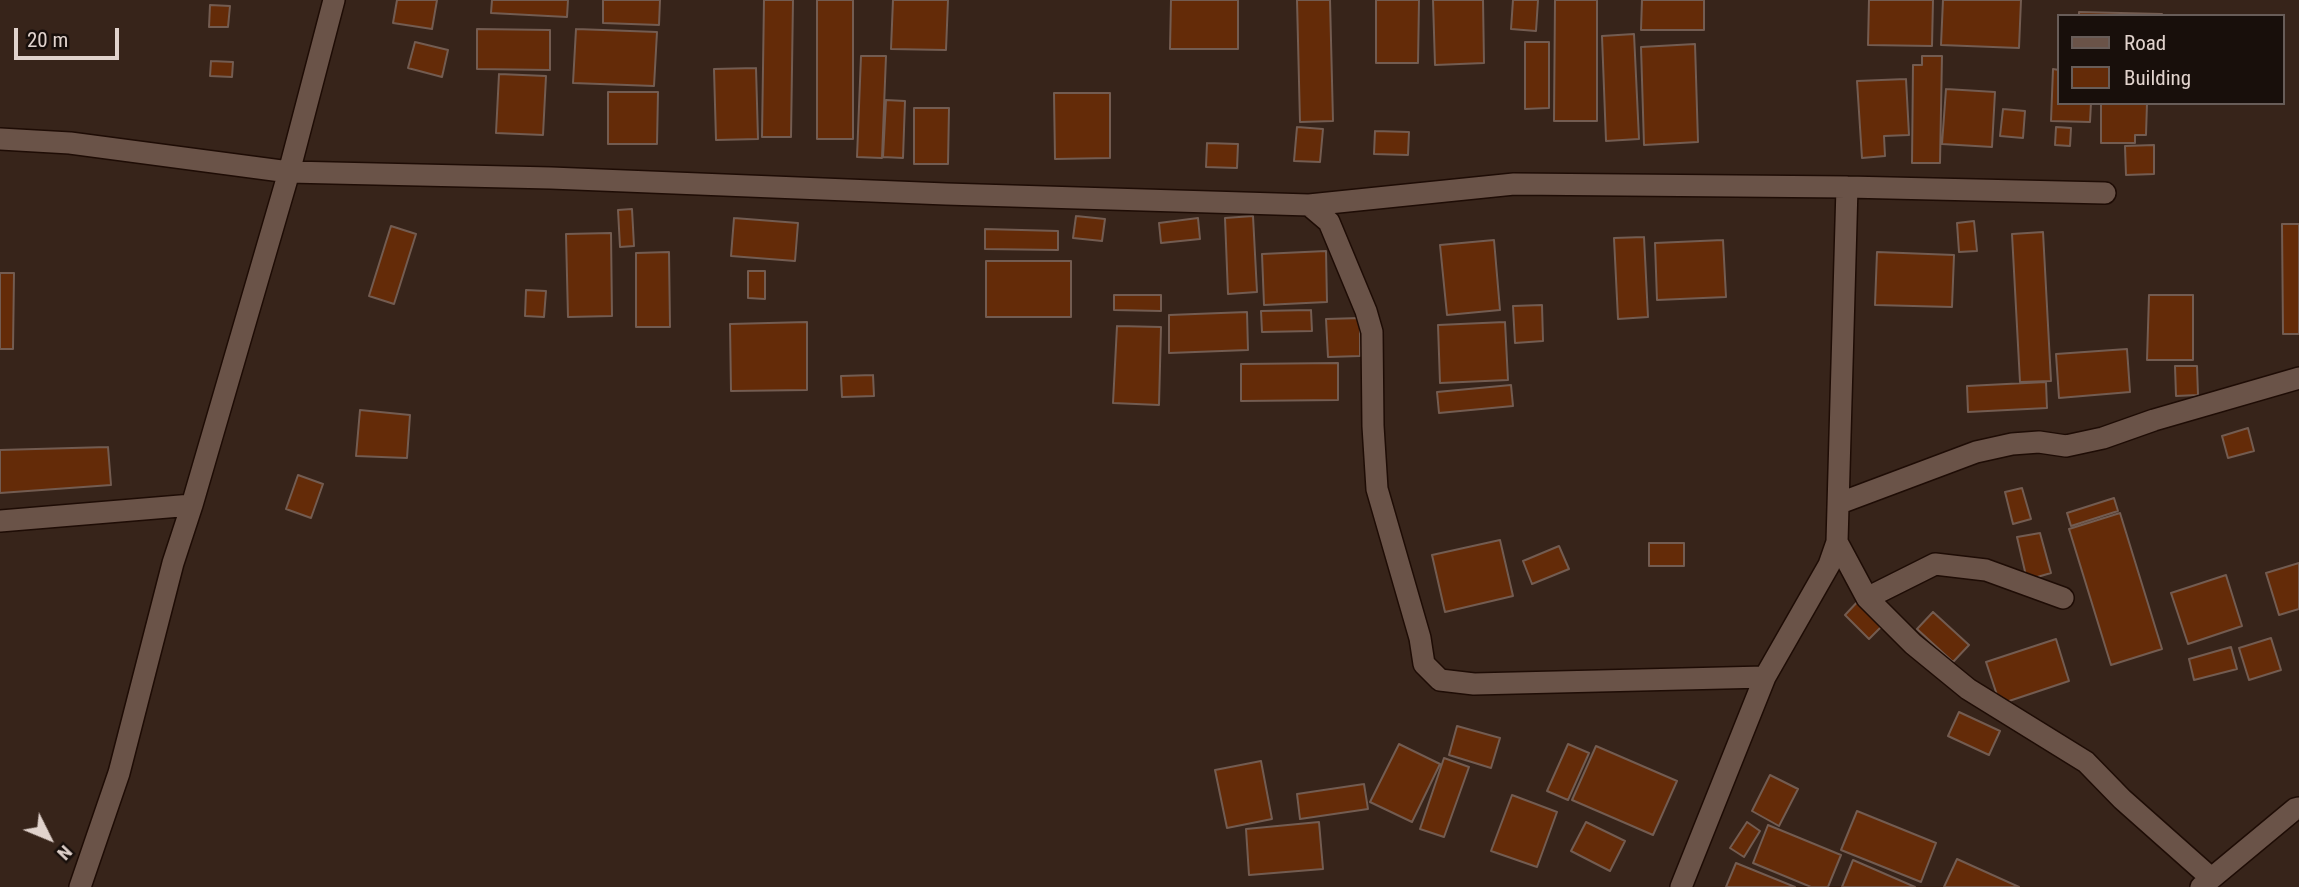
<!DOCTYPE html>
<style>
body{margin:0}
#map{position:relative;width:2299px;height:887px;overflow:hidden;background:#37241a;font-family:"Roboto Condensed",sans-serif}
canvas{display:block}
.legend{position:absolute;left:2057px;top:14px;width:228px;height:91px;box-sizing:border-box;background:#180f0b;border:2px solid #685d59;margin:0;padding:9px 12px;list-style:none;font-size:21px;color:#e1d3cd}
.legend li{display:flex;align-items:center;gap:14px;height:35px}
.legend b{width:35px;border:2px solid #685d59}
.north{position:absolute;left:14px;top:803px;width:70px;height:70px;-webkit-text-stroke:5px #180f0b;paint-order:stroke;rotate:133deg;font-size:19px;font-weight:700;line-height:28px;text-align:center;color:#e1d3cd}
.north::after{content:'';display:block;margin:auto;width:24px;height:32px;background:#e1d3cd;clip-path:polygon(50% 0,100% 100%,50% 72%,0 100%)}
.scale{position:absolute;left:14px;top:28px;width:105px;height:32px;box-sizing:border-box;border:4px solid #e1d3cd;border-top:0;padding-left:9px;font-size:21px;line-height:24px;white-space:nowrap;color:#e1d3cd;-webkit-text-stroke:5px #180f0b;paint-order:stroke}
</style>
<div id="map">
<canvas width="2299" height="887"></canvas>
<ul class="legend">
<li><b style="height:9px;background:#6a5348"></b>Road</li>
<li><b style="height:19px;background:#642b08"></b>Building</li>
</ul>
<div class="north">N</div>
<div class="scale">20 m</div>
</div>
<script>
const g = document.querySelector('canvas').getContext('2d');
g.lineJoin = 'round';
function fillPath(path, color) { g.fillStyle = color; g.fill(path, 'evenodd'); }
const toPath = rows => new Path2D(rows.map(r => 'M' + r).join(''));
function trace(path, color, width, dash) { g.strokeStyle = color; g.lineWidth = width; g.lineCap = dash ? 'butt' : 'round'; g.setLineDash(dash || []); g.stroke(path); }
const building = toPath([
 [397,0,437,0,432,29,393,23,397,0],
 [492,0,568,0,567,17,491,13,492,0],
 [603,0,660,0,659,25,603,23,603,0],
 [764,0,793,0,791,137,762,137,764,0],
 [817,0,853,0,853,139,817,139,817,0],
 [893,0,948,0,946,50,891,49,893,0],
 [1171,0,1238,0,1238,49,1170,49,1171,0],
 [1297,0,1330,0,1333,121,1300,122,1297,0],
 [1376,0,1419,0,1418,63,1376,63,1376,0],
 [1433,0,1483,0,1484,63,1435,65,1433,0],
 [1513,0,1538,0,1536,31,1511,29,1513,0],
 [1555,0,1597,0,1597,121,1554,121,1555,0],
 [1642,0,1704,0,1704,30,1641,30,1642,0],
 [1869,0,1933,0,1932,46,1868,45,1869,0],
 [1943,0,2021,0,2019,48,1941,45,1943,0],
 [210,5,230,6,228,27,209,27,210,5],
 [2079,12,2162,14,2162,16,2079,16,2079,12],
 [477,29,550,30,550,70,477,69,477,29],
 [576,29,657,32,654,86,573,83,576,29],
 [1634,34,1639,139,1606,141,1602,36,1634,34],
 [415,42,448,50,442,77,408,68,415,42],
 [1525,42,1549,42,1549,108,1525,109,1525,42],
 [1695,44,1698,142,1644,145,1641,47,1695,44],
 [861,56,886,56,882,158,857,157,861,56],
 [1922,56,1942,56,1940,163,1912,163,1913,65,1922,65,1922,56],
 [211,61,233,62,232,77,210,76,211,61],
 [756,68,758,139,716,140,714,69,756,68],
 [2053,69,2059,70,2059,103,2091,103,2090,122,2051,121,2053,69],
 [499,74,546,76,543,135,496,133,499,74],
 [1906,79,1909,135,1884,136,1885,156,1862,158,1857,81,1906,79],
 [1946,89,1995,92,1992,147,1942,144,1946,89],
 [608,92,658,92,657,144,608,144,608,92],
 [1054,93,1110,93,1110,158,1055,159,1054,93],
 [886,100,905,101,903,158,883,157,886,100],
 [2101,103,2147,103,2146,135,2135,135,2135,143,2101,143,2101,103],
 [914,108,949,108,948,164,914,164,914,108],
 [2003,109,2025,111,2023,138,2000,136,2003,109],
 [1297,127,1323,129,1320,162,1294,161,1297,127],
 [2056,127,2071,128,2070,146,2055,145,2056,127],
 [1375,131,1409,132,1408,155,1374,154,1375,131],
 [1207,143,1238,144,1237,168,1206,167,1207,143],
 [2154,145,2154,174,2126,175,2125,146,2154,145],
 [632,209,634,246,620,247,618,210,632,209],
 [1076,216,1105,219,1102,241,1073,238,1076,216],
 [1253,216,1257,292,1228,294,1225,218,1253,216],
 [734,218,798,223,795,261,731,256,734,218],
 [1198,218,1200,239,1161,243,1159,223,1198,218],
 [1974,221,1977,251,1959,252,1957,223,1974,221],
 [2282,224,2299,224,2299,334,2283,334,2282,224],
 [391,226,416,234,394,304,369,296,391,226],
 [985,229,1058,231,1058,250,985,249,985,229],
 [2043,232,2051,381,2020,382,2012,234,2043,232],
 [611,233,612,316,568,317,566,234,611,233],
 [1644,237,1648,317,1618,319,1614,238,1644,237],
 [1494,240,1500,310,1447,315,1440,245,1494,240],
 [1723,240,1726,297,1657,300,1655,243,1723,240],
 [1326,251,1327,302,1264,305,1262,254,1326,251],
 [669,252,670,327,636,327,636,253,669,252],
 [1877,252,1954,255,1952,307,1875,305,1877,252],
 [986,261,1071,261,1071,317,986,317,986,261],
 [748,271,765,271,765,299,748,298,748,271],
 [0,273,14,273,13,349,0,349,0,273],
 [526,290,546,291,544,317,525,316,526,290],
 [1114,295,1161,295,1161,311,1114,310,1114,295],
 [2149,295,2193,295,2193,360,2147,360,2149,295],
 [1542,305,1543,341,1515,343,1513,306,1542,305],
 [1311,310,1312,331,1262,332,1261,311,1311,310],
 [1247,312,1248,350,1169,353,1169,315,1247,312],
 [1360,318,1360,356,1328,357,1326,319,1360,318],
 [807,322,807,390,731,391,730,324,807,322],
 [1505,322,1508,380,1440,383,1438,325,1505,322],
 [1117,326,1161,327,1159,405,1113,403,1117,326],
 [2127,349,2130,392,2059,398,2056,354,2127,349],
 [1338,363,1338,400,1241,401,1241,364,1338,363],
 [2175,366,2197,366,2198,395,2176,396,2175,366],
 [873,375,874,396,842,397,841,376,873,375],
 [2046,382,2047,408,1968,412,1967,386,2046,382],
 [1511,385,1513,406,1439,413,1437,392,1511,385],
 [360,410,410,415,407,458,356,456,360,410],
 [2248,428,2254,451,2228,458,2222,436,2248,428],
 [108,447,111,485,0,493,0,450,108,447],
 [298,475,323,484,311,518,286,509,298,475],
 [2022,488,2031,519,2013,524,2005,492,2022,488],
 [2114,498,2118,511,2071,526,2067,513,2114,498],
 [2120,513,2162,649,2111,665,2069,529,2120,513],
 [2040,533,2051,573,2027,580,2017,537,2040,533],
 [1500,540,1513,596,1445,612,1432,555,1500,540],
 [1649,543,1684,543,1684,566,1649,566,1649,543],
 [1559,546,1569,569,1532,584,1523,561,1559,546],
 [2299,563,2299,609,2279,615,2266,573,2299,563],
 [2226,575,2242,626,2188,644,2171,593,2226,575],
 [1861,598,1886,622,1869,639,1845,615,1861,598],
 [1933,612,1969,645,1953,662,1917,629,1933,612],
 [2271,638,2281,670,2249,680,2239,648,2271,638],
 [2056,639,2069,681,2000,704,1986,662,2056,639],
 [2231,647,2237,669,2194,680,2189,659,2231,647],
 [1959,712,2000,731,1989,755,1948,736,1959,712],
 [1457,726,1500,738,1491,768,1449,755,1457,726],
 [1399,744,1440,764,1412,822,1370,802,1399,744],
 [1568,744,1589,753,1568,800,1547,791,1568,744],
 [1596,746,1677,781,1653,835,1572,800,1596,746],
 [1444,758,1469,767,1444,837,1420,829,1444,758],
 [1261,761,1272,819,1227,828,1215,770,1261,761],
 [1770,775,1798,789,1779,826,1752,811,1770,775],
 [1364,784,1368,809,1300,819,1297,794,1364,784],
 [1512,795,1557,812,1537,867,1491,851,1512,795],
 [1857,811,1936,843,1921,882,1841,850,1857,811],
 [1319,822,1323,869,1249,875,1246,829,1319,822],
 [1586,822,1625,841,1610,871,1571,851,1586,822],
 [1747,822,1760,831,1744,857,1730,848,1747,822],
 [1768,825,1841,855,1828,887,1811,887,1753,863,1768,825],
 [1957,859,2019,887,1944,887,1957,859],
 [1853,860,1915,887,1842,887,1853,860],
 [1736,863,1795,887,1726,887,1736,863]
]);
fillPath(building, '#642b08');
trace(building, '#735c51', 2);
const street = toPath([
 [0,139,70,143,289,172,551,178,946,194,1309,205,1514,184,1847,187,2105,193],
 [1309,205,1329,222,1366,311,1372,332,1373,426,1377,489,1420,638,1424,664,1440,680,1474,684,1765,677],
 [1840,503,1976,452,2012,444,2039,442,2066,446,2103,438,2154,420,2299,378],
 [0,521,192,505],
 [1837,542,1867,598,1913,644,1968,689,2086,762,2122,799,2211,878],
 [1867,598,1935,564,1986,570,2063,598],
 [80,887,119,773,173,563,192,505,289,172,334,0],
 [1681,887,1765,677,1829,565,1837,542,1847,187],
 [2201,887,2295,809,2299,808]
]);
trace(street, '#1e0c05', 24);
trace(street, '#6a5348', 21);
</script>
